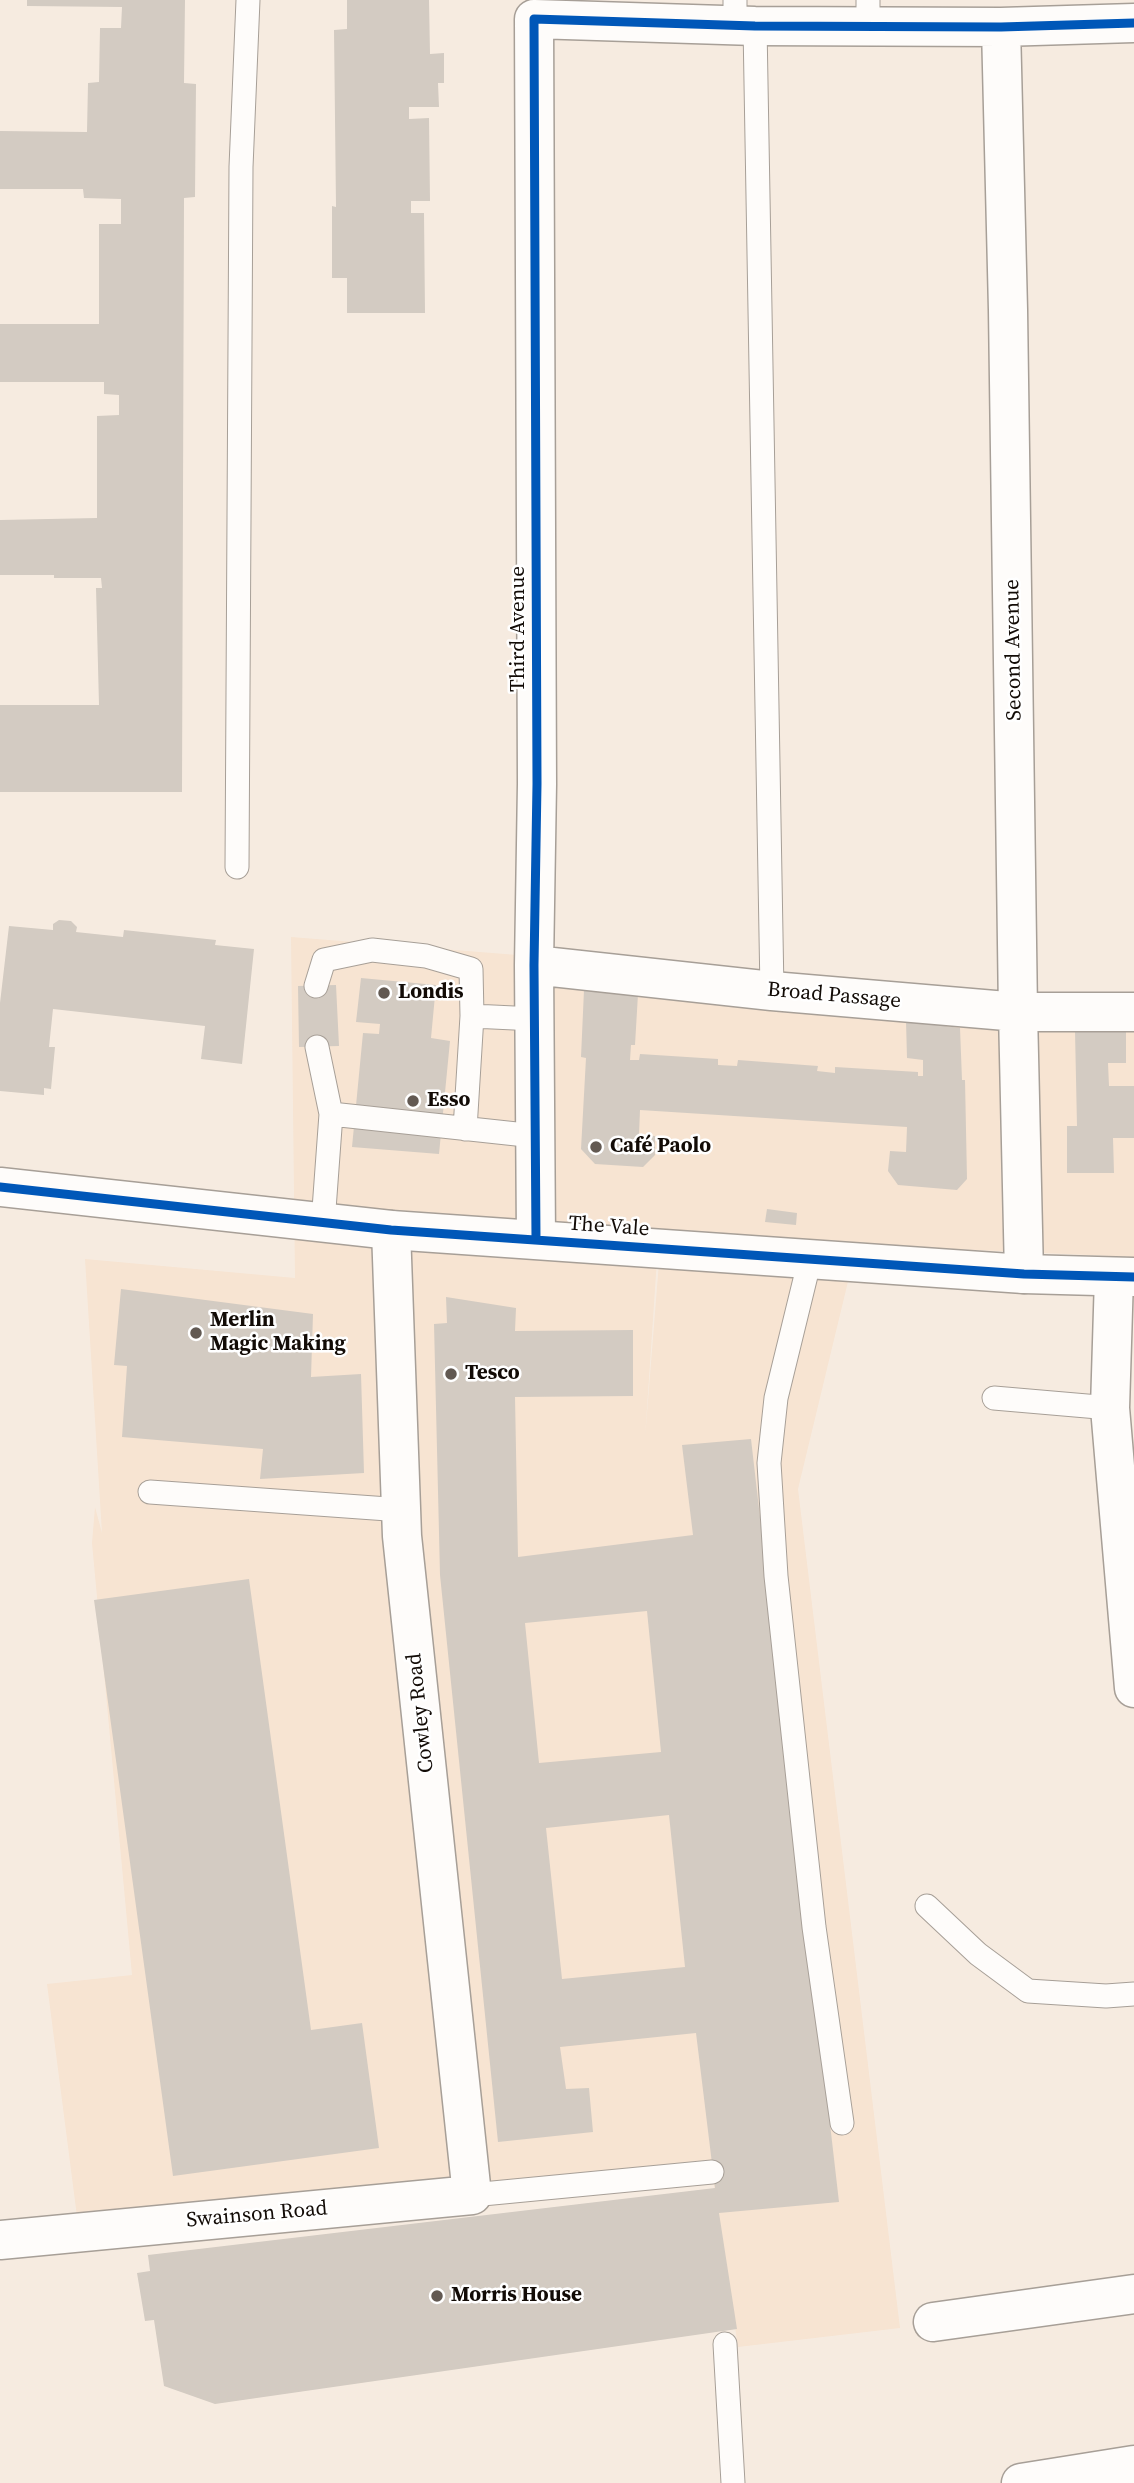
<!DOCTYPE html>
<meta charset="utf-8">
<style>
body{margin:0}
canvas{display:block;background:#f6ebe0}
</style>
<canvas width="1134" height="2483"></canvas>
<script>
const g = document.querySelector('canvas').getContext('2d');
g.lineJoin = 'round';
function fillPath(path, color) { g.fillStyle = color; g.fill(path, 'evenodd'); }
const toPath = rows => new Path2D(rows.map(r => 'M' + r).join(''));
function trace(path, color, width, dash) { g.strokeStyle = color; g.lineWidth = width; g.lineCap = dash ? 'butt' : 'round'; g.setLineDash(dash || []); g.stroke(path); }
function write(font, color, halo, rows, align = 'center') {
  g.font = font + ' "Source Serif 4",serif'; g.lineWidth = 5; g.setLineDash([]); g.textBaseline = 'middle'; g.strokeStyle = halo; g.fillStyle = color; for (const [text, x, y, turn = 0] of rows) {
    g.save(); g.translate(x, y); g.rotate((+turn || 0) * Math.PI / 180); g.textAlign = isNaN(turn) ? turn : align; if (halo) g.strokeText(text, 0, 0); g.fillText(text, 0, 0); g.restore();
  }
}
fillPath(toPath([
 [291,937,1134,1004,1134,1257,662,1236,658,1244,645,1438,660,1250,852,1265,798,1489,900,2328,738,2347,712,2172,79,2232,47,1984,132,1975,92,1543,95,1507,102,1533,85,1259,295,1278]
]), '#f7e4d2');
fillPath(toPath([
 [27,0,185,0,184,83,196,84,195,197,184,198,182,792,0,792,0,705,99,705,96,588,102,588,101,578,54,578,54,575,0,575,0,520,97,518,97,416,119,415,119,395,104,394,104,382,0,382,0,324,99,324,99,224,121,224,121,199,84,198,83,189,0,189,0,131,87,132,88,83,99,82,100,28,121,28,122,7,27,6],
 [347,0,429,0,430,54,444,53,444,83,438,83,439,107,409,107,409,119,429,118,430,201,411,201,411,213,424,213,425,313,347,313,347,278,332,278,332,206,336,207,334,30,347,29],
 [59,920,71,921,77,927,76,932,123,937,124,930,216,940,215,945,254,949,242,1064,201,1059,205,1026,53,1009,49,1047,55,1047,51,1089,44,1088,44,1095,0,1091,0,1003,9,926,53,930,53,924],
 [361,978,436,985,431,1038,450,1041,439,1154,352,1147,363,1033,379,1034,380,1024,356,1022],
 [336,985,339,1046,299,1047,298,986],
 [584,990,638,994,635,1045,631,1045,630,1060,639,1060,640,1054,718,1059,718,1065,737,1066,738,1060,818,1066,817,1071,835,1073,835,1067,918,1072,918,1076,923,1076,923,1060,907,1058,906,1021,960,1028,962,1080,965,1080,967,1179,957,1190,898,1185,888,1171,890,1151,906,1152,907,1127,640,1110,639,1135,655,1136,655,1155,643,1167,595,1164,581,1149,586,1058,581,1057],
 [1075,1031,1126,1032,1126,1063,1108,1063,1109,1086,1134,1086,1134,1138,1113,1138,1114,1173,1067,1173,1067,1126,1077,1126],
 [767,1209,797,1213,796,1225,765,1222],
 [121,1289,313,1314,311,1377,361,1374,364,1473,260,1479,263,1449,122,1437,127,1366,114,1365],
 [446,1297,516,1308,515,1331,633,1330,633,1396,515,1397,518,1557,693,1535,682,1445,751,1439,839,2202,719,2213,737,2329,215,2404,164,2386,154,2320,145,2321,137,2273,150,2271,148,2255,715,2188,696,2033,560,2047,566,2089,589,2088,593,2132,498,2142,440,1575,434,1324,447,1323],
 [647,1611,661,1752,539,1763,525,1623],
 [669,1815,685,1967,562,1979,546,1828],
 [249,1579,311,2030,362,2023,379,2148,173,2176,94,1600]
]), '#d3cbc2');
const lane = toPath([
 [868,0,868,26],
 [735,25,735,0],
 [755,26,772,991],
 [237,867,241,167,248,0],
 [316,986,324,960,372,950,426,956,471,969,472,1016],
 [317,1047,331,1114],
 [465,1129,472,1016,535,1019],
 [323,1223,331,1114,535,1136],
 [810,1259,776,1398,769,1463,776,1576,814,1927,842,2123],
 [994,1398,1110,1408],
 [150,1492,402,1510],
 [927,1906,978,1954,1028,1991,1106,1996,1134,1994],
 [472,2195,712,2172],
 [725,2344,733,2483]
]);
const street = toPath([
 [1001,27,1008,310,1018,1012,1024,1274],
 [534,965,772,991,1018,1012,1134,1012],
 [536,1239,534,965,537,784,534,19,755,26,1001,27,1134,23],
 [1114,1277,1110,1408,1134,1688],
 [0,2240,472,2195,402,1536,391,1230],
 [933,2322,1134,2294],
 [1021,2483,1134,2465]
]);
const primary = toPath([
 [0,1187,391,1230,1024,1274,1134,1277]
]);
trace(lane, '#a79f97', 25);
trace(street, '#a79f97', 41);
trace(primary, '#a79f97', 41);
trace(lane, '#fefcfa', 23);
trace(street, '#fefcfa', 38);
trace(primary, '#fefcfa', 38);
trace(toPath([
 [0,1187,391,1230,1024,1274,1134,1277],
 [536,1239,534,965,537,784,534,19,755,26,1001,27,1134,23]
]), '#0057b8', 9);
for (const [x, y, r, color] of [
 [384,993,7,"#625952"],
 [413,1101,7,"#625952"],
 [596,1147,7,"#625952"],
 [196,1333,7,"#625952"],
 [451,1374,7,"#625952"],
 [437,2296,7,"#625952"]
]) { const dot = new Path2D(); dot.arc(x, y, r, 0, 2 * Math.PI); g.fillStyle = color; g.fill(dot); trace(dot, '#fff', 2.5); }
write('21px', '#120b06', '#fff', [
 ["Third Avenue",519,629,-90],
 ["Second Avenue",1014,650,-91],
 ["Broad Passage",834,996,5],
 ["The Vale",609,1227,4],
 ["Cowley Road",421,1713,-96],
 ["Swainson Road",257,2215,-5]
]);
write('bold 21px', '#120b06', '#fff', [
 ["Londis",398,993],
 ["Esso",427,1101],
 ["Café Paolo",610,1147],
 ["Merlin",210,1321],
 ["Magic Making",210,1345],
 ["Tesco",465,1374],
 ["Morris House",451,2296]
], 'left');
</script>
